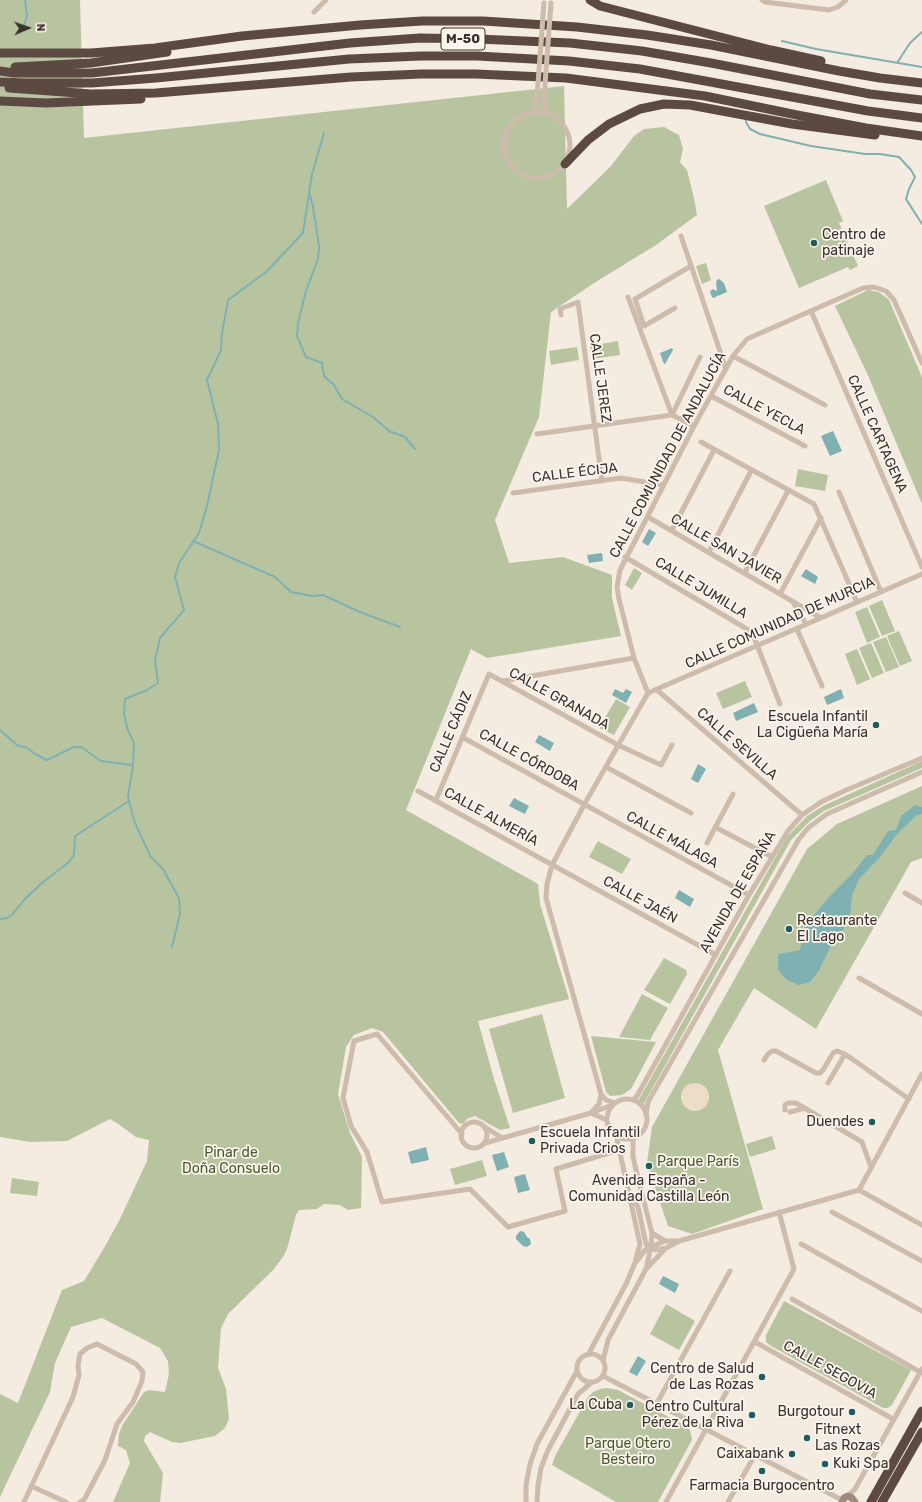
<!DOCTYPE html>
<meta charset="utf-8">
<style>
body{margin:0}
#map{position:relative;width:922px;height:1502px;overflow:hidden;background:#f4ebe1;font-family:Rubik,sans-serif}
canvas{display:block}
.north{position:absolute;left:8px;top:8px;width:40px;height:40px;-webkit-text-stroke:3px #fbf5ee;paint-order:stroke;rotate:88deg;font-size:11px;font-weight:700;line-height:16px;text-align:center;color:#3b302b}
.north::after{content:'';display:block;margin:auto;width:14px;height:18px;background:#3b302b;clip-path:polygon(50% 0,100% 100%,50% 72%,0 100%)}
</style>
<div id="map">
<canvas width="922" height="1502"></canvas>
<div class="north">N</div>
</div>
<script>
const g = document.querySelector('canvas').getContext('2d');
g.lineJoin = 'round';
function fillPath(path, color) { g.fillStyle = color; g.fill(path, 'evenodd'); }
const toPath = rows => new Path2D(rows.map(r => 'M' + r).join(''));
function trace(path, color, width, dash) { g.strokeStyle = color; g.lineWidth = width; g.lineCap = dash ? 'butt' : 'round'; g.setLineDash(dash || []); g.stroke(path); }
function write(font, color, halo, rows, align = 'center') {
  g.font = font + ' Rubik,sans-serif'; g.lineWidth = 3.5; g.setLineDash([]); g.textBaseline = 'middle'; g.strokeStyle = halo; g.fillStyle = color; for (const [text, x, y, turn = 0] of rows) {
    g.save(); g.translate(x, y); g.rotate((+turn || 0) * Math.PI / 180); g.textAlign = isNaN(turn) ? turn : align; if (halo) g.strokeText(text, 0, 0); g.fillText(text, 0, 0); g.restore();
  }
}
fillPath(toPath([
 [0,0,80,0,84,138,564,86,567,209,610,167,634,136,644,129,664,127,679,135,683,149,680,162,687,170,694,198,697,215,656,245,594,283,551,312,539,417,495,520,509,563,563,557,612,575,612,598,621,636,487,658,471,649,406,810,538,884,540,904,569,999,478,1021,494,1079,510,1128,500,1130,475,1116,467,1119,463,1124,459,1123,383,1032,372,1028,354,1035,346,1047,338,1094,350,1133,362,1157,361,1208,348,1210,340,1205,324,1204,317,1209,299,1210,296,1215,287,1249,283,1257,273,1270,228,1314,221,1328,218,1368,226,1389,229,1419,225,1428,215,1436,180,1443,172,1442,150,1432,145,1436,144,1441,163,1473,160,1502,113,1502,130,1463,126,1450,118,1446,119,1434,122,1426,144,1392,149,1390,165,1392,169,1374,168,1361,160,1348,102,1318,71,1327,55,1363,50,1392,0,1497,0,1394,18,1403,62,1290,84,1281,104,1248,120,1219,147,1161,149,1140,136,1137,117,1123,110,1119,67,1141,30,1142,0,1137],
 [826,180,843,221,839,223,858,266,850,270,848,267,799,288,764,206],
 [706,263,711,280,702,284,696,266],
 [868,290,879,292,889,300,922,377,922,504,867,373,835,306],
 [618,341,620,355,592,359,590,346],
 [577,347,579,360,551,365,549,351],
 [798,469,828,475,825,491,795,486],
 [634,568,642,573,632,590,625,585],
 [882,600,895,631,882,636,869,606],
 [867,607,880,637,867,643,855,612],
 [899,631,912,661,900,666,887,636],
 [886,637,899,667,886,672,873,642],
 [871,643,884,673,872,678,859,648],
 [857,649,870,679,857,685,845,654],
 [745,681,752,697,723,709,716,693],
 [616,699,630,707,614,735,599,728],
 [922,761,922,768,824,811,810,821,791,840,643,1105,638,1101,787,837,807,816,823,806],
 [922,786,922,858,911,862,816,1029,754,988,718,1050,763,1209,692,1234,668,1226,647,1163,652,1127,807,849,837,824],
 [598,841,631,859,622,874,589,857],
 [664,958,686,970,687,974,670,1004,644,990],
 [642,994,668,1008,650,1040,619,1037],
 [542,1014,565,1098,513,1113,489,1029],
 [591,1036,656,1042,631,1089,622,1095,610,1096,606,1092],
 [772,1136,776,1149,750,1157,746,1144],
 [482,1160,487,1176,455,1185,450,1169],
 [12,1178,39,1182,37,1196,10,1193],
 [784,1301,911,1370,892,1405,888,1408,883,1408,771,1346,766,1342,766,1335],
 [666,1304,695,1321,679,1350,650,1334],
 [607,1388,618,1390,686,1426,690,1430,692,1440,658,1502,616,1502,552,1465,555,1456,588,1397,593,1392,600,1389]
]), '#b8c4a0');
fillPath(toPath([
 '681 1097a14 14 0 1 1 28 0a14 14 0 1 1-28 0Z'
]), '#ecdcc8');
fillPath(toPath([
 [719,279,724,283,727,292,713,298,711,295,710,291,713,289,716,291,717,290,716,282,717,280],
 [672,348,673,350,665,364,664,364,660,353],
 [833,431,842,451,830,456,821,436],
 [649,529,656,533,648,546,642,542],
 [602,553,603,561,589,563,587,555],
 [806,569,818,577,815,584,801,576],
 [615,689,623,693,626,689,632,692,626,703,612,695],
 [841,689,844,698,827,705,824,697],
 [754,703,758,712,736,721,733,713],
 [539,735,554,743,550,751,535,742],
 [698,764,706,769,698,783,691,779],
 [514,798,529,806,525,814,509,806],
 [915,805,922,807,922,814,916,816,897,834,880,857,859,879,852,895,850,916,845,927,832,944,818,972,810,982,799,985,787,980,778,970,778,954,800,950,804,927,832,894,853,873,867,855,873,855,888,831,896,830,901,816],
 [679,890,694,899,690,907,675,898],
 [426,1147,429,1160,411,1164,408,1152],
 [504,1152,509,1167,497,1171,492,1155],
 [525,1174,530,1190,518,1193,514,1177],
 [520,1231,524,1232,527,1237,530,1239,531,1244,527,1247,523,1246,516,1239,516,1236],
 [663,1276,679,1284,675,1293,659,1284],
 [638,1356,646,1361,637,1376,629,1372]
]), '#7fb0b2');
trace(toPath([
 [22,31,27,16,25,0],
 [782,41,816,49,922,67],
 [897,63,910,43,922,32],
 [746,120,746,122,750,129,760,134,811,146,865,154,880,154,899,157,911,170,915,177,909,189,906,199,922,224],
 [310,195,313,207,317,232,319,247,318,259,306,291,298,323,297,336,306,357,322,363,324,376,334,385,342,399,373,417,389,431,405,437,415,449],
 [193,541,275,577,291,592,312,596,323,595,360,612,400,627],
 [0,730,18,746,26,747,35,754,47,760,74,747,81,747,101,761,133,765],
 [0,919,7,918,12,915,24,900,42,883,69,862,74,855,75,836,129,801],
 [172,947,180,914,179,898,163,869,151,857,138,830,133,817,128,796,133,765,134,743,127,728,124,713,125,699,145,691,158,683,155,660,160,638,184,610,175,577,179,563,199,533,207,506,219,450,218,424,207,380,221,350,222,333,228,300,266,272,303,233,312,174,324,133]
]), '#7fb0b2', 2);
trace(toPath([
 [762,0,765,2,829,10,838,7,846,0],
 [314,12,326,0],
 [544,98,547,112],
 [535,111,537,97],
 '504 145a33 33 0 1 1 66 0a33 33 0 1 1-66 0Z',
 [681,236,726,369],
 [628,297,672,415,694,426],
 [675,308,644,326,635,299,691,266],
 [811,311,922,567],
 [561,315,560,309,578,302,602,481],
 [733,356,825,405],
 [711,396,805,446],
 [537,434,672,415,700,357],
 [701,442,814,504,857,602],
 [839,492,881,592],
 [513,493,621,478,663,485],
 [648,517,821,618],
 [672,530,714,450],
 [709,552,751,471],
 [625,557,752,632,780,704],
 [745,572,788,491],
 [780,594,821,518],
 [793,602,806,624],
 [797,629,822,686],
 [503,681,634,658],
 [657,690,802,815],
 [648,693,922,574],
 [462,737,749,895],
 [606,767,691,813],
 [418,791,716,955],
 [436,800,489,674,618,745,661,765,672,745],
 [715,827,772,857],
 [707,843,733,794],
 [905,893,922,903],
 [859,978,922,1014],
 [764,1060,768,1054,772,1051,776,1051,816,1073,820,1073,823,1070,833,1053,837,1051,845,1054,909,1099],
 [828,1083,845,1054],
 '607 1119a20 20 0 1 1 40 0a20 20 0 1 1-40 0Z',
 [633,1100,637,1096,749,895,788,831,802,815,821,802,844,791,922,758],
 [615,1103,606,1100,601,1094,546,898,547,884,552,865,584,805,648,693,634,658,619,599,617,587,620,570,694,426,733,356,747,339,863,288,874,287,886,291,894,300,922,363],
 [785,1110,785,1105,788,1103,796,1103,862,1142,871,1167],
 [592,1112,599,1104,601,1094],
 [790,1112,805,1108],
 [591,1113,607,1120],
 [646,1115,648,1102,799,839,808,828,827,814,922,772],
 '461 1135a13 13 0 1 1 26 0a13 13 0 1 1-26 0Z',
 [485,1127,502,1138],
 [462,1134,377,1034,354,1041,343,1098,351,1126,367,1152,382,1202,470,1189,508,1227,565,1211,556,1169,619,1150],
 [485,1143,591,1113,612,1105],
 [859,1190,922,1074],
 [631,1195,638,1207,646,1244,655,1250,666,1248],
 [832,1212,922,1261],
 [652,1233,665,1241],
 [801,1244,922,1311],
 [636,1262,646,1249,665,1241,678,1241],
 [646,1269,666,1248,679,1241,859,1190,922,1225],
 [792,1299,920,1372],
 [755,1342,893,1419],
 '577 1368a14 14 0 1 1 28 0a14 14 0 1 1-28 0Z',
 [588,1355,626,1284,635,1263,640,1244,616,1135],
 [603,1361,608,1340,646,1269,651,1247,652,1233,636,1170,633,1157,633,1137],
 [603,1376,842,1500],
 [657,1403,730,1271],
 [31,1486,66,1502],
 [848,1496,855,1489,922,1369],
 [24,1502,73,1397,79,1375,78,1365,80,1354,87,1348,97,1344,136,1364,143,1372,142,1381,133,1402,117,1424,105,1460,84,1500,80,1502],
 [526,1502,526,1485,530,1464,537,1444,577,1371],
 [537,1502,538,1486,541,1468,548,1450,578,1394,592,1382],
 [666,1502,794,1269,779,1212],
 [728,1502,755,1455]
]), '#cdbbac', 5);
trace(toPath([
 [842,1502,844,1498,848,1496,852,1498,855,1502]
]), '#a18a7d', 7);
trace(toPath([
 [590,0,600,6,771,50,821,61],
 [0,53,91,53,155,48,242,36,360,25,422,21,483,21,577,27,647,35,711,45,839,71,880,78,922,83],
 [15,67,91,63,167,52],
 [0,71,14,73,92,73,350,43,420,38,478,39,570,43,642,51,711,63,870,94,922,100],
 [0,82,24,83,92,83,156,78,349,59,421,56,477,56,569,61,640,69,868,111,922,118],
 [9,88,91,94,156,93,351,77,421,74,476,74,566,78,705,96,797,115,866,128,922,136],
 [0,101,46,103,141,99],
 [565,164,588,140,609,124,640,109,664,104,690,105,792,124,875,135],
 [871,1502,922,1411],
 [882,1502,922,1432]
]), '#5c4a42', 9);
trace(toPath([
 [537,97,544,3],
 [544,98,551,3]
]), '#cdbbac', 5);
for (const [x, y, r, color] of [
 [814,243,4,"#1f5a5e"],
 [876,725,4,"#1f5a5e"],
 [789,929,4,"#1f5a5e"],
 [872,1122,4,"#1f5a5e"],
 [532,1141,4,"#1f5a5e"],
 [649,1166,4,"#1f5a5e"],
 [762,1377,4,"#1f5a5e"],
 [630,1405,4,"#1f5a5e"],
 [852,1412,4,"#1f5a5e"],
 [752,1415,4,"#1f5a5e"],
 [807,1438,4,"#1f5a5e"],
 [792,1454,4,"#1f5a5e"],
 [825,1464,4,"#1f5a5e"],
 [762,1471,4,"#1f5a5e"]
]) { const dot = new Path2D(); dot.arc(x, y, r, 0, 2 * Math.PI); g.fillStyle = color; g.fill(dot); trace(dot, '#fbf5ee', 1.5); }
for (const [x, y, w] of [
 [463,39,44]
]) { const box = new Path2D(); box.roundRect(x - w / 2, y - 11, w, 22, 3); g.fillStyle = '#fbf5ee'; g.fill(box); trace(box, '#3b302b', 1); }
write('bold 13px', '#3b302b', null, [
 ["M-50",463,39]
]);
write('14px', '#3b302b', '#fbf5ee', [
 ["Centro de",822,235,"left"],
 ["patinaje",822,251,"left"],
 ["Escuela Infantil",868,717],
 ["La Cigüeña María",868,733],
 ["Restaurante",797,921,"left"],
 ["El Lago",797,937,"left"],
 ["Duendes",864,1122],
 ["Escuela Infantil",540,1133,"left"],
 ["Privada Crios",540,1149,"left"],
 ["Avenida España -",649,1181,"center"],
 ["Comunidad Castilla León",649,1197,"center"],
 ["Centro de Salud",754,1369],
 ["de Las Rozas",754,1385],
 ["La Cuba",622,1405],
 ["Centro Cultural",744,1407],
 ["Pérez de la Riva",744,1423],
 ["Burgotour",844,1412],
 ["Fitnext",815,1430,"left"],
 ["Las Rozas",815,1446,"left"],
 ["Caixabank",784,1454],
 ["Kuki Spa",833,1464,"left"],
 ["Farmacia Burgocentro",762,1486,"center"]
], 'right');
write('14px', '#3b302b', '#fbf5ee', [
 ["CALLE JEREZ",600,378,82],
 ["CALLE YECLA",764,410,28],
 ["CALLE CARTAGENA",877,434,66],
 ["CALLE COMUNIDAD DE ANDALUCÍA",668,455,-62],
 ["CALLE ÉCIJA",575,473,-7],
 ["CALLE SAN JAVIER",726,549,30],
 ["CALLE JUMILLA",701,588,31],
 ["CALLE COMUNIDAD DE MURCIA",780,623,-24],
 ["CALLE GRANADA",559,699,29],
 ["CALLE CÁDIZ",451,732,-67],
 ["CALLE SEVILLA",737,744,41],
 ["CALLE CÓRDOBA",529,760,29],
 ["CALLE ALMERÍA",491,817,29],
 ["CALLE MÁLAGA",672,840,29],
 ["AVENIDA DE ESPAÑA",738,892,-60],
 ["CALLE JAÉN",640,900,29],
 ["CALLE SEGOVIA",830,1370,29]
]);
write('14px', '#4a5a2e', '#fbf5ee', [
 ["Pinar de",231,1153],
 ["Doña Consuelo",231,1169],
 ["Parque París",698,1162],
 ["Parque Otero",628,1444],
 ["Besteiro",628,1460]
]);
</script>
